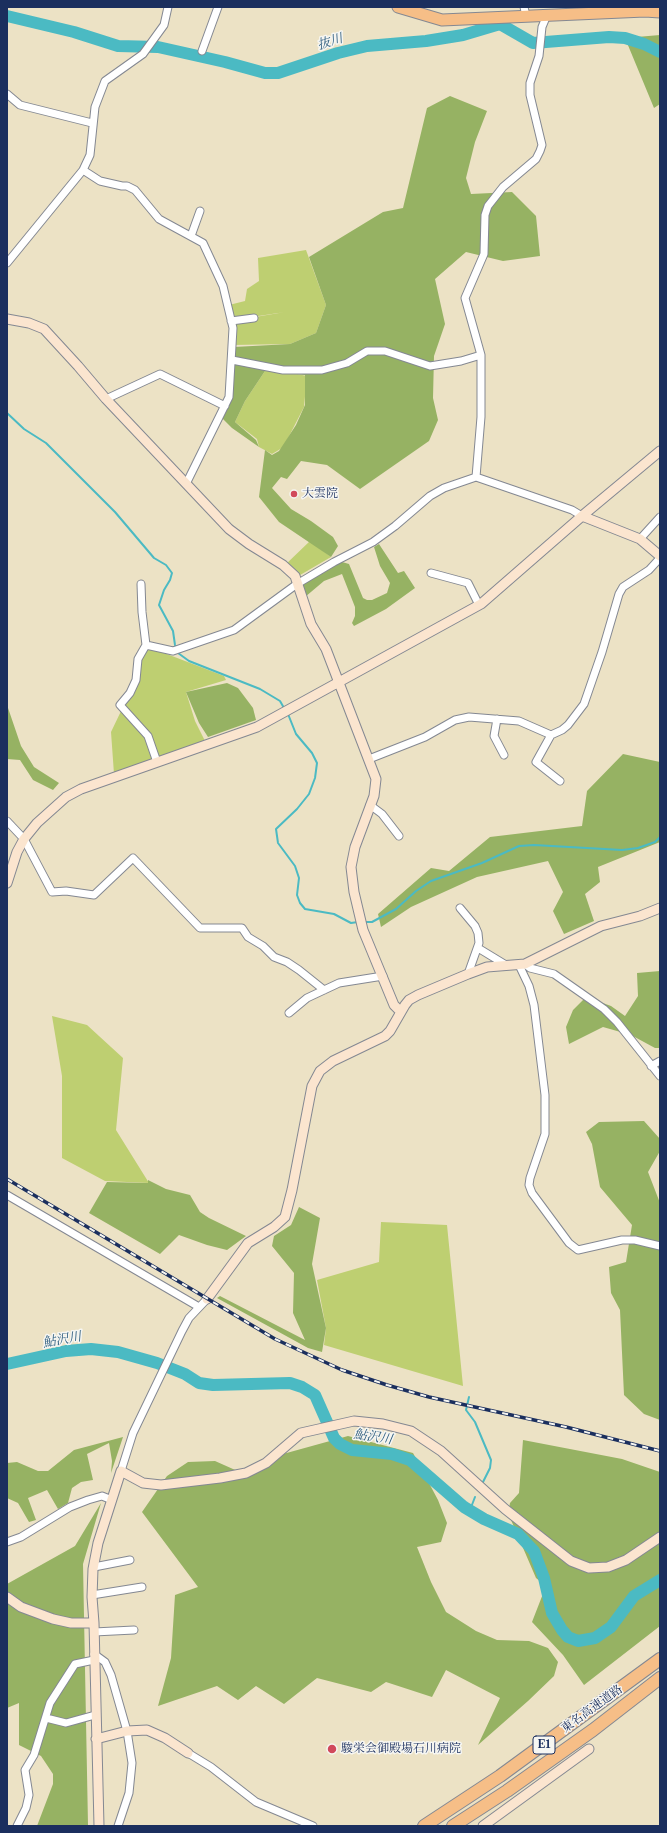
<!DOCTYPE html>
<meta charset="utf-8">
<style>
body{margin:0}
#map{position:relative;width:667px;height:1833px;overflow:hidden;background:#ece2c5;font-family:"Libre Caslon Text",serif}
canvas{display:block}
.frame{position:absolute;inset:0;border:8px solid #1b2f5e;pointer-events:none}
</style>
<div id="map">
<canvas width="667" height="1833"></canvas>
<div class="frame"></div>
</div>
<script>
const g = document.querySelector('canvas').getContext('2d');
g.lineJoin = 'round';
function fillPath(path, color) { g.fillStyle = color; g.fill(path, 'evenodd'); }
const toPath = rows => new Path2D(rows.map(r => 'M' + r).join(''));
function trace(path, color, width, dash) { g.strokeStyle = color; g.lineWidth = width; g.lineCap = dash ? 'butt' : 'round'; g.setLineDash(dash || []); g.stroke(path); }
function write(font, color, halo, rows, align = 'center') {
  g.font = font + ' "Libre Caslon Text","Noto Serif JP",serif'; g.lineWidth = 3; g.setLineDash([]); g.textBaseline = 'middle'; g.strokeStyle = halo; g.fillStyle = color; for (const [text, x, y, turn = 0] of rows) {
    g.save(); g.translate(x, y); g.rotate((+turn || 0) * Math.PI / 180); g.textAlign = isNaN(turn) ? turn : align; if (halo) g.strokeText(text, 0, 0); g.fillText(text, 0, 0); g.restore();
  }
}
fillPath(toPath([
 [306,250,326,305,316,333,290,344,233,345,231,321,285,312,232,320,229,305,245,301,247,289,259,281,258,258],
 [267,368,307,376,304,407,286,442,282,448,272,454,259,447,257,439,235,422,245,401],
 [310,541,331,557,295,578,285,565],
 [146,646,224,676,226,680,186,692,195,721,206,743,114,774,111,732,135,682,138,664],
 [52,1016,87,1025,123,1058,116,1130,149,1183,105,1181,62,1158,62,1076],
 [381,1222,447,1225,463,1386,324,1345,326,1328,317,1280,379,1262]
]), '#becf71');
fillPath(toPath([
 [660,35,660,104,654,108,625,38],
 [450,96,487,111,475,142,466,178,471,194,512,192,536,216,540,256,503,261,466,252,435,279,445,324,434,356,433,398,438,420,429,441,360,489,327,465,301,461,287,479,281,477,272,488,291,509,311,521,333,537,338,546,331,557,279,522,259,497,265,450,272,455,279,451,296,425,305,405,305,375,287,373,267,368,245,401,235,422,256,440,259,447,232,428,221,417,225,405,234,347,290,344,316,333,326,305,309,257,383,212,403,208,427,108],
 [379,544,398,573,404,571,415,588,386,609,354,626,352,623,355,616,355,607,342,574,324,581,305,597,301,582,342,562,349,564,363,598,367,600,372,600,387,593,390,583,380,566,374,547],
 [227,683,238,688,253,708,256,720,208,737,199,723,186,692],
 [7,705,21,746,34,767,59,783,53,790,33,780,20,760,7,759],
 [623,754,660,762,660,842,598,867,600,882,585,894,594,921,564,934,553,911,563,892,548,861,477,877,411,907,381,927,378,914,431,868,449,871,490,837,582,826,587,791],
 [660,971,660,1048,655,1048,631,1035,603,1027,569,1044,566,1027,573,1010,586,997,611,1006,625,1016,638,996,637,973],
 [644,1121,660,1139,660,1151,648,1172,660,1203,660,1420,644,1414,624,1395,620,1310,611,1293,609,1267,626,1262,632,1225,600,1187,592,1144,586,1132,599,1122],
 [148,1180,166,1189,190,1195,200,1212,209,1218,246,1236,227,1250,207,1245,179,1235,160,1254,89,1213,107,1182,148,1183],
 [299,1207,320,1218,312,1264,326,1328,322,1352,308,1348,217,1298,220,1296,305,1340,293,1313,294,1273,272,1246,274,1236,291,1225],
 [348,1436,413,1453,438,1500,447,1523,441,1542,417,1547,431,1582,446,1612,476,1631,497,1640,529,1641,548,1648,558,1662,554,1676,528,1701,478,1745,500,1698,446,1670,432,1697,386,1682,371,1692,317,1678,284,1704,256,1686,238,1700,217,1686,158,1706,171,1658,175,1595,198,1587,142,1512,167,1476,188,1462,215,1461,242,1473,283,1454],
 [123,1437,111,1473,112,1461,109,1443,87,1454,93,1480,81,1482,72,1488,68,1503,58,1509,47,1490,28,1498,36,1520,29,1522,18,1503,7,1498,7,1463,17,1462,38,1471,48,1471,74,1450],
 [523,1440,622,1459,660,1472,660,1626,584,1685,563,1655,532,1622,546,1586,536,1578,508,1513,510,1503,519,1493],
 [101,1503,83,1564,88,1825,37,1826,53,1784,53,1774,41,1756,19,1745,19,1703,7,1708,7,1584,75,1546]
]), '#96b263');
trace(toPath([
 [7,413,24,429,46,443,115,512,154,558,166,565,172,573,170,580,164,590,159,605,173,631,175,645,178,653,189,661,260,689,280,701,284,708],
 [288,714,296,734,312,753,317,763,315,778,309,794,297,809,276,829,278,843,295,866,299,878,297,895,300,903,305,909,334,914,351,923,358,922],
 [365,922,372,922,396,909,416,891,431,881,482,863,519,846,534,845,622,850,638,848,655,842,660,837],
 [469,1397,466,1410,475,1422,491,1460,490,1468,483,1482],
 [470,1510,475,1497]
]), '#4bbac3', 2);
trace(toPath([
 [7,16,74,32,118,46,158,47,225,62,265,73,278,73,338,53,367,46,426,41,463,35,500,24,533,43,609,37,625,38,644,44,660,52],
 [7,1364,66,1351,91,1349,118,1352,157,1363,185,1374,199,1383,213,1385,290,1383,302,1387,315,1395,334,1438,340,1444,352,1450,392,1454,410,1460,464,1507,484,1519,518,1534,534,1551,544,1578,552,1613,562,1630,568,1637,578,1641,595,1638,611,1627,634,1596,660,1580]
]), '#4bbac3', 12);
const street = toPath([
 [524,7,526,16],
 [202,51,218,7],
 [7,94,20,105,92,123],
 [83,170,100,181,122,186,127,186,135,190,159,219,203,243,223,286,233,328,229,397,186,484],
 [191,236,200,211],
 [7,263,83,170,90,155,95,107,105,81,143,54,164,25,168,7],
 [231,321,254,318],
 [232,360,283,370,322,370,347,363,367,351,385,351,430,366,461,361,481,355],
 [106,399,160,374,225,406],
 [476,477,481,417,481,355,465,298,484,254,485,215,488,206,503,187,536,159,540,151,542,145,530,95,530,83,539,56,542,27,547,15],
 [640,539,660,517],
 [431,573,468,583,479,605],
 [141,584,142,612,146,645,173,651,234,630,297,584,334,562,373,542,395,526,430,496,444,488,476,477,572,510,582,516],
 [146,645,138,659,136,680,130,693,120,705,148,736,157,762],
 [497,719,494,736,504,755],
 [551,735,536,762,560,781],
 [369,759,425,737,455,720,469,717,519,721,551,735,562,730,568,725,584,704,602,652,619,594,623,587,649,570,660,558],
 [370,805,382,814,399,836],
 [7,821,24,839,52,892,66,891,94,895,133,858,200,928,242,928,248,937,263,946,274,957,287,962,299,970,324,990],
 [460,908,475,926,478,933,479,943,468,974],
 [478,948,506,965],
 [525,964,530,968,554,974,604,1009,617,1022,660,1076],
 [519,965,529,986,534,1005,545,1095,545,1134,530,1178,529,1185,532,1193,569,1243,578,1250,622,1240,635,1240,660,1246],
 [289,1013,307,998,339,983,383,976],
 [651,1066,660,1061],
 [7,1195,199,1307],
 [121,1471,133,1433,182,1331,189,1318,207,1299],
 [7,1542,21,1537,70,1507,88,1500,102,1496,112,1500],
 [94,1567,130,1560],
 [92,1595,142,1587],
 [94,1632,134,1630],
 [94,1654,105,1662,111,1675,127,1731,132,1763,129,1793,118,1826],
 [46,1718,66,1723,95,1715],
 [188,1753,211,1767,256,1802,313,1826],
 [17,1826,26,1808,29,1795,25,1770,34,1755,50,1703,75,1664,94,1660]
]);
const secondary = toPath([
 [7,319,29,323,44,329,78,366,106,399,229,529,249,544,283,565,295,576,311,624,326,649,376,779,374,796,355,847,351,867,354,892,363,930,394,1005,401,1012],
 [582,516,640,539,660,556],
 [7,883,17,852,24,839,37,823,66,797,81,789,257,727,481,604,582,516,660,451],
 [207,1299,248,1243,274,1227,285,1217,292,1190,312,1086,320,1071,333,1061,385,1036,390,1031,405,1005,409,1000,418,995,468,974,487,967,525,964,601,926,640,916,660,908],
 [7,1597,21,1607,53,1619,71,1623,94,1623],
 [96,1739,127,1731,147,1730,165,1738,188,1753],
 [99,1826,94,1623,92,1597,93,1569,98,1543,121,1471,143,1483,161,1485,220,1478,246,1473,266,1463,301,1433,354,1421,383,1424,411,1431,441,1451,505,1509,571,1561,589,1568,608,1567,626,1560,660,1537],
 [483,1826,589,1749]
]);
const primary = toPath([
 [398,7,442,20,645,11,660,12]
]);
const highway = toPath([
 [424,1826,500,1776,660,1659],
 [453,1826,507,1791,593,1730,660,1678]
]);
trace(street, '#848892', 9);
trace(secondary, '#848892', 11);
trace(primary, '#848892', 13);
trace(highway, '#848892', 14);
trace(street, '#fff', 7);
trace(secondary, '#fbe5cf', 9);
trace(primary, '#f6be87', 11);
trace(highway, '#f6be87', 12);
const rail = toPath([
 [7,1179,275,1339,342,1370,387,1385,429,1397,566,1427,660,1451]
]);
trace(rail, '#1b2f5e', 3.5);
trace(rail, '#f6f6f2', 2, [6]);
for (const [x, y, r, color] of [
 [294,494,4,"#d1495b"],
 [332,1749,5,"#d1495b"]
]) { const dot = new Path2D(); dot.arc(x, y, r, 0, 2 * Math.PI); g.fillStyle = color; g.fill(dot); trace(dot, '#f6f6f2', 1.5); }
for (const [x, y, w] of [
 [544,1745,22]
]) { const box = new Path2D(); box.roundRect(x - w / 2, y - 9, w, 18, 3); g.fillStyle = '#f6f6f2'; g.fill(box); trace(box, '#1b2f5e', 1); }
write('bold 11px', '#1b2f5e', null, [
 ["E1",544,1745]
]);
write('12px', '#1b2f5e', '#f6f6f2', [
 ["大雲院",302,494],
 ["駿栄会御殿場石川病院",341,1749]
], 'left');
write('12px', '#1b2f5e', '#f6f6f2', [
 ["東名高速道路",592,1709,-36]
]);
write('italic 13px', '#29597c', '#f6f6f2', [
 ["抜川",330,42,-17],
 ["鮎沢川",62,1340,-10],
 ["鮎沢川",373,1437,9]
]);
</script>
